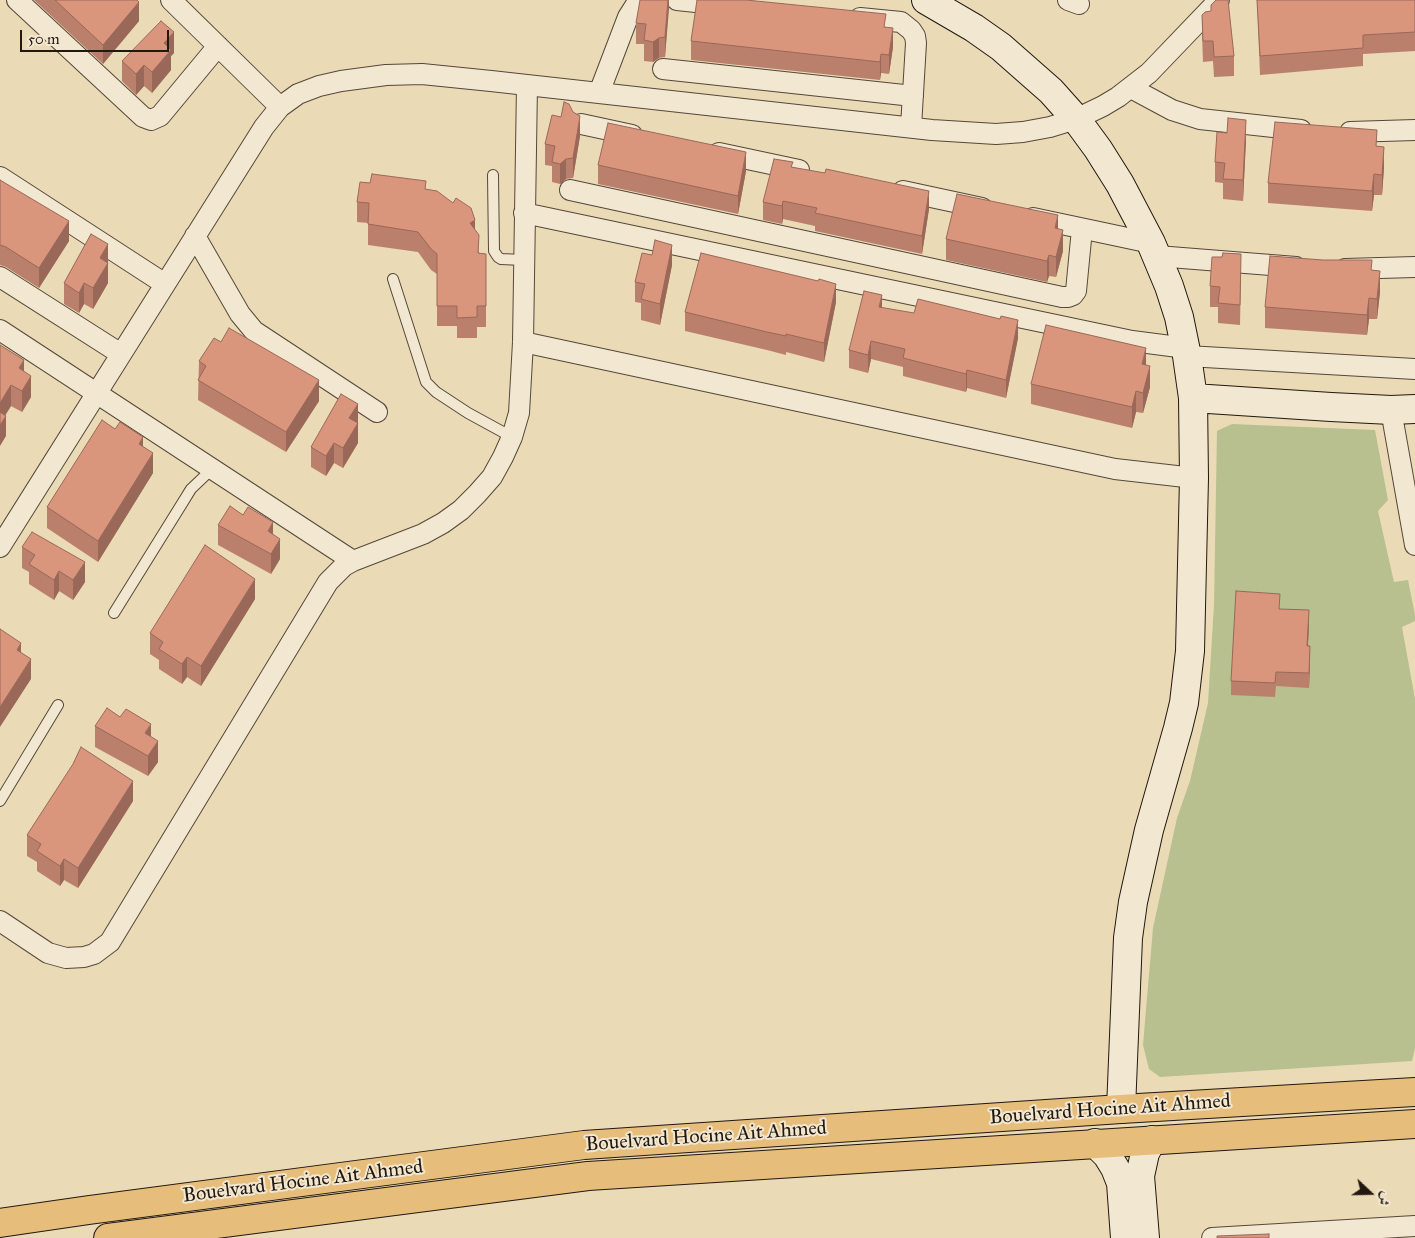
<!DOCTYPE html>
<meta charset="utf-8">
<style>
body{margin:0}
#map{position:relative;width:1415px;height:1238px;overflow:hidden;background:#ebdab6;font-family:"IM FELL Great Primer",Amiri,serif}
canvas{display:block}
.north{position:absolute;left:1345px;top:1168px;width:50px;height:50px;-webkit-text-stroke:4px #f2e7d0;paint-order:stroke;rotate:111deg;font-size:14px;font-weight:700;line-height:20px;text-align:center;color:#211810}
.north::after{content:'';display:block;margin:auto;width:18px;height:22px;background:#211810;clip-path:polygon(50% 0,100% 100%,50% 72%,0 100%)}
.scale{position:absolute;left:20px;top:30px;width:149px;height:22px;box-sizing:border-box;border:2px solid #211810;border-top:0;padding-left:6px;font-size:15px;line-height:18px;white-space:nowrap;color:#211810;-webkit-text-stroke:4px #f2e7d0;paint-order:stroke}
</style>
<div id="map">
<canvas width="1415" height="1238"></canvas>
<div class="north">ش</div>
<div class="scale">50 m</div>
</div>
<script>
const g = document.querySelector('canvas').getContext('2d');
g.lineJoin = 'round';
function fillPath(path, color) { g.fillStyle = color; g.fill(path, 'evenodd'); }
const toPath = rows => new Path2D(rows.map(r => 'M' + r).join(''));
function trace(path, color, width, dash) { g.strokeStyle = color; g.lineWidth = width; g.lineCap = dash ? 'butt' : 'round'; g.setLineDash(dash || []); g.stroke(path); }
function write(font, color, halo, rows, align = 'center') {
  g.font = font + ' "IM FELL Great Primer",serif'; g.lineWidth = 4; g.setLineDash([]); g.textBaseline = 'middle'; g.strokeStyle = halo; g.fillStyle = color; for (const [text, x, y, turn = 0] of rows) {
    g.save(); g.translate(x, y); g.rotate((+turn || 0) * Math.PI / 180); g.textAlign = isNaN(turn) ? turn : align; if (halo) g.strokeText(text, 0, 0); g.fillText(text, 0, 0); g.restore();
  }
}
fillPath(toPath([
 [1232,424,1375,430,1388,500,1378,511,1394,582,1408,580,1415,615,1415,621,1402,627,1415,699,1415,1048,1412,1061,1160,1077,1149,1069,1143,1045,1153,928,1177,818,1190,781,1208,703,1214,605,1217,431]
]), '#b7c08e');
const lane = toPath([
 [493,175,494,251,498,257,501,259,523,260],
 [393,279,426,382,436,392,468,413,512,437],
 [114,613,183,502,191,489,212,469],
 [0,801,58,705]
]);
const street = toPath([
 [17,0,143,117,151,120,160,116,218,46],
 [171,0,280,107],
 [677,0,724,5],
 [1068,0,1079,4],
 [860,18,901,22,911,30,915,36,916,43,911,127],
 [663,69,913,96],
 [1131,88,1172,110,1200,119,1301,130],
 [599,93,628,17,635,6,644,0],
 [581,124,632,135],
 [1350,132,1415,130],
 [719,153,799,170],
 [0,177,165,284],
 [570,190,1062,297,1068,297,1073,295,1076,291,1082,229],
 [903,191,982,208],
 [524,213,1132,341,1186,348],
 [1033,218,1151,243],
 [195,236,240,314,254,331,377,412],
 [1157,256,1296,267],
 [1345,269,1415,267],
 [0,277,121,354],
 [0,330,353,561],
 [523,342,1115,469,1194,478],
 [1187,356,1415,369],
 [1391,410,1415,545],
 [0,547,264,127,280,107,298,94,319,86,341,81,386,75,422,74,491,81,932,130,996,134,1023,132,1050,127,1076,119,1103,106,1118,97,1149,73,1219,0],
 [0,921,48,953,66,958,84,957,94,954,110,942,328,582,344,566,353,561,423,534,443,523,461,510,477,494,492,477,503,457,512,437,519,413,523,342,527,85],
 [1212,1238,1415,1226]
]);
const secondary = toPath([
 [926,0,974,28,1001,47,1051,91,1076,119,1098,149,1120,184,1151,243,1169,286,1179,317,1187,356,1193,398,1194,478,1190,651,1184,703,1178,728,1149,830,1133,902,1128,938,1121,1109],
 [1193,398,1331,407,1391,410,1415,409],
 [1095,1143,1107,1155,1115,1168,1121,1183,1125,1238],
 [1145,1238,1140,1176,1145,1153,1152,1140]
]);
const primary = toPath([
 [0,1223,89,1210,584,1145,1121,1109,1415,1092],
 [108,1238,588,1176,1415,1124]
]);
trace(lane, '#54483a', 12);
trace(street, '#54483a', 22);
trace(secondary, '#211810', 30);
trace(primary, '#211810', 30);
trace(lane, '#f2e7d0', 10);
trace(street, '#f2e7d0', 20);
trace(secondary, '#f2e7d0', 28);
trace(primary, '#e6bd7b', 28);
fillPath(toPath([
 [34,0,137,0,139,21,103,64],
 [669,0,665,57,659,58,653,62,644,61,644,44,636,44,636,23],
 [1257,0,1415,0,1415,51,1363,54,1363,66,1260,75],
 [1202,15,1234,56,1234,76,1214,77,1213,61,1203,62,1202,35],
 [886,27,893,47,889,74,881,73,880,80,691,60,691,41],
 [174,53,171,56,171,70,152,93,144,86,136,95,122,81,122,61],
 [561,117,580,136,573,178,566,179,560,184,552,182,552,166,545,165,545,144],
 [1246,140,1243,201,1223,199,1223,183,1215,182,1215,162],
 [1377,146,1384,168,1382,195,1374,195,1372,211,1268,203,1268,183],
 [598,165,746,171,738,214,598,184],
 [793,167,929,209,922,254,815,231,815,226,783,219,782,224,763,220,763,202],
 [0,180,69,241,39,288,6,267,0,265],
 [426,189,475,230,479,253,486,254,486,327,477,327,477,338,457,338,457,326,437,326,437,274,431,270,418,252,368,245,368,223,357,222,357,202],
 [1058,229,1063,251,1056,277,1049,276,1047,282,946,260,946,239],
 [108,244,108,283,93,309,84,304,79,313,64,304,64,283],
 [672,265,660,325,641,320,641,303,635,302,635,282],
 [1372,271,1380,292,1377,319,1369,319,1367,335,1265,328,1265,307],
 [1241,274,1240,325,1218,323,1218,307,1210,307,1210,286],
 [836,302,824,362,786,352,786,355,767,350,685,331,685,312],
 [882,308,1018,338,1006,398,967,388,966,392,903,376,903,367,871,359,868,373,849,368,849,350],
 [0,345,24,372,31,397,22,412,11,406,5,416,6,436],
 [199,361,319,401,286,452,198,400],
 [1146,365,1150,387,1143,413,1136,412,1132,428,1031,404,1031,384],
 [358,404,358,443,343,468,334,463,326,476,311,467,311,447],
 [143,447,153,473,98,562,47,528,47,507],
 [218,525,273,534,280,559,271,574,218,545],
 [22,547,85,582,73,600,59,591,54,600,29,584,29,572,22,568],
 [255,599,201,686,187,677,182,684,159,669,159,660,150,654,150,633],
 [1280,609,1309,625,1308,646,1310,661,1309,688,1276,686,1275,697,1231,695,1231,681],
 [95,726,151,737,158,762,148,776,95,747],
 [133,801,78,888,64,880,60,886,37,871,37,862,27,856,27,835]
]), '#bb806c');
fillPath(toPath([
 [668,0,669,0,669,9,665,57,665,37],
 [139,2,139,21,103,64,103,45],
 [893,28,893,47,889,74,889,55],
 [174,32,174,53,171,56,171,70,152,93,152,72,164,43],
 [659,38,659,58,653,62,653,42],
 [881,54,881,73,880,80,880,62],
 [144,65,144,86,136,95,136,74],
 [580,116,580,136,573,178,573,158],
 [1246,120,1246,140,1243,201,1243,180],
 [1384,147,1384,168,1382,195,1382,175],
 [746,152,746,171,738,214,738,196],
 [566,159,566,179,560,184,560,164],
 [1374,174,1374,195,1372,211,1372,191],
 [929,191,929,209,922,254,922,236],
 [783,201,783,219,782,224,782,206],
 [1058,215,1058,236,1055,228],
 [475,220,475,240,470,223],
 [69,221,69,241,39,288,39,268],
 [1063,230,1063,251,1056,277,1056,257],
 [108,244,108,283,93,309,93,288,100,258],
 [672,245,672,265,660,325,660,304],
 [1049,255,1049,276,1047,282,1047,261],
 [1380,271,1380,292,1377,319,1377,299],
 [84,283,84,304,79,313,79,293],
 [836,284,836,302,824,362,824,343],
 [882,295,882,313,879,307],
 [1369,298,1369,319,1367,335,1367,315],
 [1018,320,1018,338,1006,398,1006,380],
 [871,341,871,359,868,373,868,355],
 [1146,348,1146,369,1142,364],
 [24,360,24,380,19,368],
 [1150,366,1150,387,1143,413,1143,393],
 [967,370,967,388,966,392,966,374],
 [31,376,31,397,22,412,22,391],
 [319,380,319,401,286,452,286,432],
 [11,385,11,406,0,423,0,403],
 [1136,391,1136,412,1132,428,1132,407],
 [358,404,358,443,343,468,343,448,349,418],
 [6,416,6,436,0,446,0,425],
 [143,437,143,458,139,444],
 [334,443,334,463,326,476,326,456],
 [153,453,153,473,98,562,98,541],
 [273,522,273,543,268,531],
 [280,539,280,559,271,574,271,554],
 [85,562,85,582,73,600,73,580],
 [59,571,59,591,54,600,54,580],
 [255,579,255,599,201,686,201,666],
 [1309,610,1309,625,1307,660,1307,646],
 [21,643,21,663,17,650],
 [1310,646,1310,661,1309,688,1309,673],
 [187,657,187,677,182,684,182,664],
 [31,659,31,679,0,727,0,707],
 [151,724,151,745,145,733],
 [158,741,158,762,148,776,148,756],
 [133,781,133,801,78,888,78,868],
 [64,859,64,880,60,886,60,866]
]), '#996858');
const building = toPath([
 [55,0,137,0,139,2,103,45,55,0],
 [640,0,668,0,665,37,659,38,653,42,644,40,646,24,636,23,640,0],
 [697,0,746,0,886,14,884,27,893,28,889,55,881,54,880,62,691,41,697,0],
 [1216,0,1228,0,1234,56,1214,57,1213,41,1203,41,1202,15,1205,12,1211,11,1211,5,1216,0],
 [1257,0,1415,0,1415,32,1363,35,1363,48,1260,56,1257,0],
 [161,21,174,32,164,43,171,50,152,72,144,65,136,74,122,61,161,21],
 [564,102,569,104,573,112,580,116,573,158,566,159,560,164,552,162,555,146,545,144,552,115,561,117,564,102],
 [1228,118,1246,120,1243,180,1223,179,1225,163,1215,162,1217,132,1227,133,1228,118],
 [1275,122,1377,130,1376,146,1384,147,1382,175,1374,174,1372,191,1268,183,1275,122],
 [608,123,746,152,738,196,598,165,608,123],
 [774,159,793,162,791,167,825,173,826,169,929,191,922,236,815,213,817,208,783,201,782,206,763,202,774,159],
 [372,174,426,181,425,189,437,191,453,203,456,198,471,208,475,220,470,223,479,235,478,253,486,254,486,306,477,306,477,317,457,318,457,306,437,306,437,254,431,249,418,232,368,224,369,203,357,202,360,182,370,183,372,174],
 [0,180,69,221,39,268,6,247,0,245,0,180],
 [957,194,1058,215,1055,228,1063,230,1056,257,1049,255,1047,261,946,239,957,194],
 [91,234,108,244,100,258,108,263,93,288,84,283,79,293,64,283,91,234],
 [655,240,672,245,660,304,641,299,645,284,635,282,642,253,652,255,655,240],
 [701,253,818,281,819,279,836,284,824,343,786,334,786,336,767,332,685,312,701,253],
 [1223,253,1241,254,1240,305,1218,303,1220,287,1210,286,1212,257,1222,257,1223,253],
 [1270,256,1323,260,1372,260,1371,270,1380,271,1377,299,1369,298,1367,315,1265,307,1270,256],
 [864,291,882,295,879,307,914,313,918,299,1000,319,1001,316,1018,320,1006,380,967,370,966,374,903,358,905,349,871,341,868,355,849,350,864,291],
 [1046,325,1146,348,1142,364,1150,366,1143,393,1136,391,1132,407,1031,384,1046,325],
 [229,328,319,380,286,432,198,380,206,366,199,361,214,338,221,342,229,328],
 [0,345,24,360,19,368,31,376,22,391,11,385,0,403,0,345],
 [341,394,358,404,349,418,358,423,343,448,334,443,326,456,311,447,341,394],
 [0,412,6,416,0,425,0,412],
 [102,420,115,429,120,422,143,437,139,444,153,453,98,541,47,507,102,420],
 [230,506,243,515,248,507,273,522,268,531,280,539,271,554,218,525,230,506],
 [32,532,85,562,73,580,59,571,54,580,29,564,35,555,22,547,32,532],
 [205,545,255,579,201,666,187,657,182,664,159,649,163,642,150,633,205,545],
 [1236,591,1280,594,1279,609,1309,610,1307,646,1310,646,1309,673,1276,672,1275,683,1231,681,1236,591],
 [0,629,21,643,17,650,31,659,0,707,0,629],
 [107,708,120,717,126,709,151,724,145,733,158,741,148,756,95,726,107,708],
 [81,747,133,781,78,868,64,859,60,866,37,851,41,844,27,835,73,764,81,747],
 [1269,1234,1269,1238,1217,1238,1217,1236,1269,1234]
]);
fillPath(building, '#da957d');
trace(building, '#996858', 1);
write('20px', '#211810', '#f2e7d0', [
 ["Bouelvard Hocine Ait Ahmed",1110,1110,-4],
 ["Bouelvard Hocine Ait Ahmed",706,1137,-4],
 ["Bouelvard Hocine Ait Ahmed",303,1182,-7]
]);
</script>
